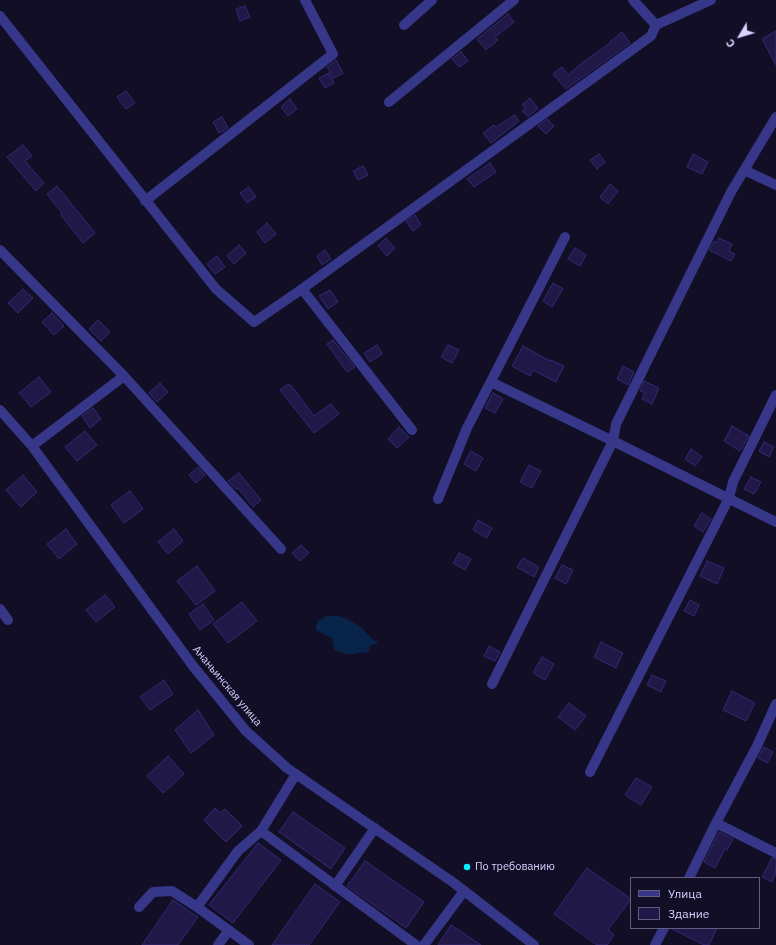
<!DOCTYPE html>
<meta charset="utf-8">
<style>
body{margin:0}
#map{position:relative;width:776px;height:945px;overflow:hidden;background:#110e26;font-family:"IBM Plex Sans",sans-serif}
canvas{display:block}
.legend{position:absolute;left:630px;top:877px;width:130px;height:52px;box-sizing:border-box;background:#110e26;border:1px solid #605d7d;margin:0;padding:5px 7px;list-style:none;font-size:12px;color:#d6d3ff}
.legend li{display:flex;align-items:center;gap:8px;height:20px}
.legend b{width:20px;border:1px solid #605d7d}
.north{position:absolute;left:720px;top:16px;width:40px;height:40px;-webkit-text-stroke:3px #110e26;paint-order:stroke;rotate:232deg;font-size:11px;font-weight:700;line-height:16px;text-align:center;color:#d6d3ff}
.north::after{content:'';display:block;margin:auto;width:14px;height:18px;background:#d6d3ff;clip-path:polygon(50% 0,100% 100%,50% 72%,0 100%)}
</style>
<div id="map">
<canvas width="776" height="945"></canvas>
<ul class="legend">
<li><b style="height:5px;background:#363788"></b>Улица</li>
<li><b style="height:11px;background:#201948"></b>Здание</li>
</ul>
<div class="north">С</div>
</div>
<script>
const g = document.querySelector('canvas').getContext('2d');
g.lineJoin = 'round';
function fillPath(path, color) { g.fillStyle = color; g.fill(path, 'evenodd'); }
const toPath = rows => new Path2D(rows.map(r => 'M' + r).join(''));
function trace(path, color, width, dash) { g.strokeStyle = color; g.lineWidth = width; g.lineCap = dash ? 'butt' : 'round'; g.setLineDash(dash || []); g.stroke(path); }
function write(font, color, halo, rows, align = 'center') {
  g.font = font + ' "IBM Plex Sans",sans-serif'; g.lineWidth = 3; g.setLineDash([]); g.textBaseline = 'middle'; g.strokeStyle = halo; g.fillStyle = color; for (const [text, x, y, turn = 0] of rows) {
    g.save(); g.translate(x, y); g.rotate((+turn || 0) * Math.PI / 180); g.textAlign = isNaN(turn) ? turn : align; if (halo) g.strokeText(text, 0, 0); g.fillText(text, 0, 0); g.restore();
  }
}
fillPath(toPath([
 [327,616,339,616,346,618,362,628,374,641,377,641,377,644,373,644,369,647,370,650,367,653,362,652,355,654,346,654,340,652,334,649,332,638,316,630,316,625,319,620]
]), '#09244a');
const building = toPath([
 [245,6,250,17,240,21,236,9,245,6],
 [508,14,514,22,495,37,498,40,486,50,477,39,508,14],
 [776,31,776,65,762,39,776,31],
 [622,32,630,43,566,89,553,74,562,67,568,75,584,61,585,61,610,43,610,42,622,32],
 [461,52,468,61,459,67,452,59,461,52],
 [336,60,343,73,334,78,327,67,336,60],
 [329,73,334,83,325,88,319,78,329,73],
 [126,91,135,103,126,109,117,97,126,91],
 [530,98,538,108,528,117,522,111,526,109,522,105,530,98],
 [290,99,297,109,288,116,281,107,290,99],
 [515,115,519,121,491,143,483,133,494,125,496,127,515,115],
 [222,117,228,128,219,133,213,122,222,117],
 [547,119,554,126,546,134,538,126,547,119],
 [23,145,32,156,25,161,44,183,36,191,7,157,23,145],
 [599,154,605,162,597,169,590,160,599,154],
 [693,154,708,162,702,174,687,167,693,154],
 [490,163,496,172,474,187,467,179,490,163],
 [363,166,368,175,358,180,353,171,363,166],
 [610,184,618,191,608,204,600,197,610,184],
 [57,186,95,233,83,243,61,215,62,213,47,194,57,186],
 [249,187,256,197,247,203,240,193,249,187],
 [415,215,421,225,413,231,406,221,415,215],
 [267,223,276,234,265,243,257,232,267,223],
 [386,238,395,248,387,256,378,246,386,238],
 [719,238,732,244,729,251,735,254,731,261,709,250,714,241,717,243,719,238],
 [239,245,246,253,234,264,227,256,239,245],
 [575,248,586,255,580,266,568,259,575,248],
 [325,250,331,259,322,265,317,256,325,250],
 [217,256,225,267,215,274,207,264,217,256],
 [553,283,563,289,552,307,543,301,553,283],
 [23,289,33,298,18,313,8,303,23,289],
 [330,290,338,302,328,309,319,296,330,290],
 [52,313,64,326,54,335,42,322,52,313],
 [98,320,110,332,101,341,89,329,98,320],
 [333,340,355,367,347,372,327,344,333,340],
 [377,345,382,354,370,362,364,353,377,345],
 [448,345,459,350,452,363,441,357,448,345],
 [523,346,550,361,551,360,564,366,556,382,533,370,530,376,512,366,523,346],
 [623,366,634,372,628,385,617,379,623,366],
 [39,377,51,392,31,407,19,393,39,377],
 [644,381,659,388,652,404,642,399,645,393,640,391,644,381],
 [160,383,168,392,157,402,149,393,160,383],
 [288,384,290,386,291,385,314,416,331,404,339,414,314,433,280,390,288,384],
 [493,393,503,399,495,413,485,408,493,393],
 [93,408,101,419,90,428,82,416,93,408],
 [732,426,749,436,740,451,724,441,732,426],
 [399,427,409,437,397,448,388,439,399,427],
 [85,431,97,445,77,461,65,447,85,431],
 [764,442,774,447,769,457,759,451,764,442],
 [691,449,702,457,695,466,685,459,691,449],
 [471,451,483,458,476,471,464,464,471,451],
 [529,465,541,471,532,488,520,482,529,465],
 [198,467,205,475,196,483,189,475,198,467],
 [239,473,261,500,253,507,238,488,236,489,228,481,239,473],
 [23,475,37,492,21,507,6,490,23,475],
 [751,477,761,482,754,494,744,489,751,477],
 [130,491,143,509,124,523,111,505,130,491],
 [702,513,711,519,703,532,694,526,702,513],
 [478,520,492,528,487,538,473,530,478,520],
 [66,529,77,544,59,559,47,544,66,529],
 [174,529,183,541,168,554,158,542,174,529],
 [301,545,309,553,300,561,292,553,301,545],
 [459,553,471,559,465,570,453,563,459,553],
 [523,558,539,567,534,577,517,567,523,558],
 [707,561,724,568,717,584,700,576,707,561],
 [562,565,573,570,566,584,555,578,562,565],
 [197,566,215,591,196,605,177,581,197,566],
 [105,595,115,607,96,622,86,610,105,595],
 [690,600,699,605,694,616,684,611,690,600],
 [242,602,257,621,228,643,213,624,242,602],
 [203,604,214,620,200,630,189,614,203,604],
 [601,642,623,653,616,668,594,657,601,642],
 [489,646,500,652,495,661,484,656,489,646],
 [542,657,554,664,545,680,533,673,542,657],
 [652,675,666,681,661,692,647,685,652,675],
 [164,680,173,694,150,710,140,697,164,680],
 [732,691,755,703,746,721,723,710,732,691],
 [569,703,586,716,575,730,558,717,569,703],
 [198,710,214,735,191,753,175,730,198,710],
 [764,747,773,752,767,763,758,758,764,747],
 [168,756,184,774,163,793,147,776,168,756],
 [636,778,652,787,641,805,625,795,636,778],
 [215,808,220,813,225,809,242,826,226,842,204,820,215,808],
 [293,812,345,848,331,869,279,832,293,812],
 [719,832,733,839,727,850,725,849,715,868,704,862,719,832],
 [258,843,281,860,233,923,209,905,258,843],
 [772,858,776,859,776,873,772,882,762,877,772,858],
 [365,861,424,902,406,928,347,886,365,861],
 [587,868,631,899,608,930,614,935,607,945,597,945,554,914,587,868],
 [315,884,340,902,309,945,272,945,315,884],
 [173,900,198,917,178,945,142,945,173,900],
 [451,925,481,945,438,945,451,925],
 [670,928,717,928,709,945,704,945,670,928]
]);
fillPath(building, '#201948');
trace(building, '#342975', 1);
trace(toPath([
 [633,0,656,25],
 [0,16,216,289,254,322,302,289,651,36,656,25,711,0],
 [404,25,432,0],
 [389,102,514,0],
 [744,170,776,185],
 [145,201,333,54,305,0],
 [0,250,124,376,281,549],
 [302,289,412,430],
 [491,382,613,441,776,522],
 [0,410,32,446,193,666,246,731,287,768,454,883,534,945],
 [32,446,124,376],
 [438,499,467,428,565,237],
 [0,609,8,620],
 [492,684,613,441,616,424,731,192,776,117],
 [590,772,729,498,733,482,776,395],
 [716,823,776,853],
 [261,831,416,945],
 [689,878,716,823,757,746,776,704],
 [335,886,375,828],
 [139,907,153,892,172,891,197,907,238,851,261,831,296,774],
 [197,907,249,945],
 [218,945,229,930],
 [424,945,464,891],
 [655,945,664,928]
]), '#363788', 10);
for (const [x, y, r, color] of [
 [467,867,4,"#00f1fe"]
]) { const dot = new Path2D(); dot.arc(x, y, r, 0, 2 * Math.PI); g.fillStyle = color; g.fill(dot); trace(dot, '#110e26', 1.5); }
write('11px', '#d6d3ff', '#110e26', [
 ["Ананьинская улица",227,686,50]
]);
write('11px', '#d6d3ff', '#110e26', [
 ["По требованию",475,867]
], 'left');
</script>
